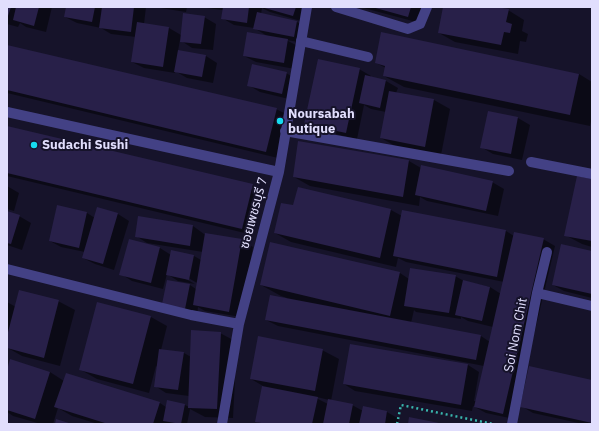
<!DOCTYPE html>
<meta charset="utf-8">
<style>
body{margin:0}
#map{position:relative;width:599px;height:431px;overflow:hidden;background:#16132a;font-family:"IBM Plex Sans",sans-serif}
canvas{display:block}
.frame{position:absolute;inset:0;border:8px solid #e1defd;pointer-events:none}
</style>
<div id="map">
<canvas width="599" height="431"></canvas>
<div class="frame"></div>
</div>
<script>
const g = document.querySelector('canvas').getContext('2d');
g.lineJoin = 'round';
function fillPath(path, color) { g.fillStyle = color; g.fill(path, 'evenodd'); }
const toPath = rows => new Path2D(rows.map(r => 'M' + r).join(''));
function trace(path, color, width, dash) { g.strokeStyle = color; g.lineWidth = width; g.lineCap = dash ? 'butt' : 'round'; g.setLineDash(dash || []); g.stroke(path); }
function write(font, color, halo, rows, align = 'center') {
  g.font = font + ' "IBM Plex Sans","Noto Sans Thai",sans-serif'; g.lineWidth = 4; g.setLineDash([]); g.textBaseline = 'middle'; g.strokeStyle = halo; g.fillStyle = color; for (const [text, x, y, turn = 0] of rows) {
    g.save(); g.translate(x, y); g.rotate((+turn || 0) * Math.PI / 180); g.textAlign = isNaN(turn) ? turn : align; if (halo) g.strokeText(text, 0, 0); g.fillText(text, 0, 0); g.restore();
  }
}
fillPath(toPath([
 [7,7,52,7,46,32,26,27,20,23,18,27,7,24],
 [67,7,146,7,144,24,169,28,181,35,204,17,216,24,213,50,192,48,180,40,178,51,206,56,217,63,213,83,187,78,175,71,175,73,144,68,132,62,136,37,111,34,101,28,77,23,65,17],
 [154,7,187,7,186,12],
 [199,7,309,7,304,22,270,12,262,8,261,14,297,22,308,28,305,43,286,40,300,47,295,69,256,62,244,56,269,37,254,28,234,25,222,18,223,10],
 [360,7,420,7,424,9,420,23],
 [444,7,491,7,508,10,524,20,522,31,528,34,526,42,520,41,518,54,455,42,439,33],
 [7,46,276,109,288,115,278,158,7,93],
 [376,63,579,74,592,82,592,117,590,126,404,87,384,76,386,68],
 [359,69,371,76,370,78,386,81,398,88,396,93,434,100,450,109,441,155,397,147,381,138,386,112,371,109,364,105,357,139,317,130,305,124],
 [286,73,298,80,293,100,260,92,248,85],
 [489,112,518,118,530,125,522,160,493,154,481,147],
 [7,127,252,185,264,192,253,235,7,176],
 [409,161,421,168,492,182,504,189,498,216,427,201,420,197,419,206,310,186,294,177],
 [592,180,592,247,582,244,565,235],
 [7,186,19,193,14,211,7,209],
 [57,206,87,213,95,218,118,214,129,221,114,270,95,264,83,258,85,252,61,247,50,241],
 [294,207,391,210,402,216,403,211,506,231,514,236,543,239,555,246,514,419,486,413,473,406,472,411,355,391,344,384,351,345,468,365,479,372,474,401,476,401,484,366,278,326,266,320,287,298,281,296,261,285,400,273,409,279,455,276,464,281,490,287,501,294,504,282,406,262,398,258,396,267,291,242,275,233],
 [414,310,416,312,461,319,461,317,468,321,493,327,490,342,481,336,411,323],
 [7,212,19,216,31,223,22,250,7,245],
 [139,217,193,226,204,234,241,240,253,247,241,317,205,311,198,307,197,315,174,310,167,281,190,285,196,289,197,283,185,276,184,278,195,284,178,281,167,274,163,289,132,281,121,274,129,241,160,248,171,255,194,256,201,260,203,252,147,243,136,236],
 [592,252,592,298,564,291,553,285],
 [58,301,75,310,60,366,22,356,8,348,7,351,7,302,16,307],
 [151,317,167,326,161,350,184,353,191,357,220,333,237,342,233,418,205,417,190,409,187,424,98,424,72,416,58,408,53,424,41,424,13,416,7,412,7,373,50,372,64,381,66,374,160,403,166,407,185,405,189,407,189,396,166,393,155,386,157,367,156,366,149,393,97,379,81,370],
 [322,350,339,359,331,401,352,405,363,411,364,407,387,412,399,419,397,424,261,424,256,421,263,386,251,379],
 [317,397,329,400,328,404,316,398],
 [592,381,592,424,583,424,533,413,521,406]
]), '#0007');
fillPath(toPath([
 [7,7,11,7,7,19],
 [16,7,39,7,34,26,13,20],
 [66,7,95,7,92,22,64,17],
 [102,7,134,7,131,32,99,28],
 [223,7,249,7,247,23,221,19],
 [261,7,296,7,293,16],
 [372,7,411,7,408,17],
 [443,7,496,7,509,9,506,22,512,24,510,33,504,32,501,45,438,33],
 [257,12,297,21,294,37,253,29],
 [183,13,205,16,201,44,180,42],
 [137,22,169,27,163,67,131,62],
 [247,32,288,39,284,63,243,56],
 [381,32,579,74,570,115,383,76,385,66,375,63],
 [7,45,277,108,266,152,7,90],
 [178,50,206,55,202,77,174,72],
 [318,59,360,68,346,133,304,124],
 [252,64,287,72,282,94,247,86],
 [365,75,386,80,380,108,359,103],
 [389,91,434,99,425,147,380,138],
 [488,111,518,117,511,154,480,148],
 [7,126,253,184,242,229,7,173],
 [298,141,409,160,403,197,293,177],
 [421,165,493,181,486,211,415,195],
 [577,176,592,179,592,241,564,236],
 [298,187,391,209,380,258,274,233,281,203,293,205],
 [57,205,87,212,79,248,49,241],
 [97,207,118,213,103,264,82,258],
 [402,210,506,230,497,277,393,256],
 [7,211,20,215,11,244,7,243],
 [138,216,193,225,190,246,135,237],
 [514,232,544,238,503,414,474,407],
 [205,233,242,239,229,312,193,305],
 [129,239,160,247,151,283,119,275],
 [270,242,400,272,390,316,260,285],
 [561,244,592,251,592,294,552,285],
 [171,250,194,255,189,280,166,275],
 [410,268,456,275,449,313,404,306],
 [167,280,190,284,185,309,162,304],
 [463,280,490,287,482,321,455,315],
 [19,290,59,300,44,358,7,348,7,336],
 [270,295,481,335,476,360,265,320],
 [97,302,151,316,133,384,79,370],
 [191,330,221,332,217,409,188,408],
 [258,336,323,349,315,391,250,379],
 [350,344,468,364,461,405,343,384],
 [159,349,184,352,178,390,154,387],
 [10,359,50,372,35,419,7,410,7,370],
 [529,366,592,380,592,423,520,407],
 [66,373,160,402,153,424,108,424,54,407],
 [262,386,318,397,312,424,267,424,255,422],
 [328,399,353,404,349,424,323,424],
 [167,400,185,404,181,424,163,421],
 [363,406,387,411,385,424,359,424],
 [409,417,439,423,439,424,408,424],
 [56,419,72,424,55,424]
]), '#282049');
trace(toPath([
 [397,424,401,405,493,424]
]), '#39b5ad', 2.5, [2, 3]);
trace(toPath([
 [336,7,408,29,420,24,427,7],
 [301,41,368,57],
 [285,131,509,171]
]), '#434185', 10);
trace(toPath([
 [7,112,279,172],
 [531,162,592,174],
 [7,269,191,315,239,324],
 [537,293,592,306],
 [222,424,239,324,279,172,307,7],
 [512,424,537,293,547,252]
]), '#434185', 10);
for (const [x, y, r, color] of [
 [280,121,4,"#16dcf0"],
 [34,145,4,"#16dcf0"]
]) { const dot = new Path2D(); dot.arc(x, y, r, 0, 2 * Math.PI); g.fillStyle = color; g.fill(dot); trace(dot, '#16132a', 1.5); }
write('bold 13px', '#e1defd', '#16132a', [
 ["Noursabah",288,114],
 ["butique",288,129],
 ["Sudachi Sushi",42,145]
], 'left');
write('13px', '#e1defd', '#16132a', [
 ["ซอยเพชรบุรี 7",254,213,-75],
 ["Soi Nom Chit",516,335,-79]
]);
</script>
